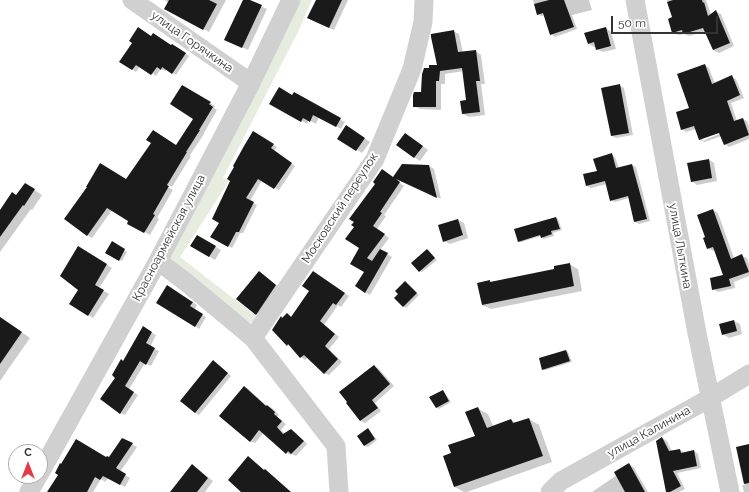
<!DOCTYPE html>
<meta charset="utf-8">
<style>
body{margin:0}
#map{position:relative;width:749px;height:492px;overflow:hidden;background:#fff;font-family:Raleway,sans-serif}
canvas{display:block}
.north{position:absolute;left:8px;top:444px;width:40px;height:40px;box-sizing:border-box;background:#fff;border:1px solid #adadad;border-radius:50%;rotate:0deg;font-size:11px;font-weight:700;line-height:16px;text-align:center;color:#333}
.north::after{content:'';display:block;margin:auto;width:14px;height:18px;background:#e63946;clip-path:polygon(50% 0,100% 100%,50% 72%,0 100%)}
.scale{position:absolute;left:611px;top:16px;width:107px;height:18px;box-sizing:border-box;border:2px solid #333;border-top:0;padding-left:5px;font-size:12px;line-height:14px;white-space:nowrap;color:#333;-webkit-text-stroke:3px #fff;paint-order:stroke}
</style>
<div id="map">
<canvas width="749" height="492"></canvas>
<div class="north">С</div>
<div class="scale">50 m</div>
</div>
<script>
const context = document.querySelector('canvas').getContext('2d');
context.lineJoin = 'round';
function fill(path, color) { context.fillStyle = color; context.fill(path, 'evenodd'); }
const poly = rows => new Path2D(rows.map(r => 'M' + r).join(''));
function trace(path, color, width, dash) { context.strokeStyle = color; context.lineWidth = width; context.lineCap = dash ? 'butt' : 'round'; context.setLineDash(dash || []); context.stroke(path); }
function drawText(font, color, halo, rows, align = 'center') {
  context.font = font + ' Raleway,sans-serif'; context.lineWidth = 4; context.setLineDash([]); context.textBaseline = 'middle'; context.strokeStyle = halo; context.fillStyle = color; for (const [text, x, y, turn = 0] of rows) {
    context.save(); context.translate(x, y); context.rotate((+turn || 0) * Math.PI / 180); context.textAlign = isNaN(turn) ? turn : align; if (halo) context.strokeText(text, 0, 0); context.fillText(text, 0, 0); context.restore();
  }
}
fill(poly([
 [298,0,312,0,298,32,223,178,229,181,180,257,260,319,252,323,248,322,169,259]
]), '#e6ecdf');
fill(poly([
 [164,0,226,0,209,32,166,9,169,3],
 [244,0,248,0,267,9,248,50,231,42],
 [317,0,348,0,334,30,313,20],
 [533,0,589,0,592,10,572,15,577,29,555,37,551,34,545,15,541,16,537,14],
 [667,0,706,0,711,15,716,12,721,14,734,46,719,53,713,50,706,31,689,36,684,34,678,35,673,32,673,18],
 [606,28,611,32,616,49,603,52,597,49,597,47,594,47,589,44],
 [453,31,459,34,463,53,476,51,481,55,485,84,481,84,485,115,469,117,463,114,467,101,464,71,445,74,445,84,441,84,441,110,420,109,414,106,422,93,430,69,438,67],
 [151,37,172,46,177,47,189,56,176,75,167,69,165,71,161,69,156,76,140,66,136,72,120,62],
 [705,65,709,68,715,84,732,77,736,79,744,98,731,103,737,121,743,119,747,121,749,126,749,139,729,147,725,144,722,136,704,142,700,140,696,129,686,132,682,129,690,109],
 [724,130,724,132,702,141,702,138],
 [183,86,215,106,214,108,217,110,204,133,204,134,190,155,191,156,172,187,165,183,164,185,173,190,157,218,159,219,150,235,128,223,130,221,112,210,92,238,87,235,126,180,177,147,195,119],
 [620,86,624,88,633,135,616,138,612,136],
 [294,94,345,122,341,129,319,117,316,124,309,120,307,124,271,104,293,97],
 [352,130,370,142,362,153,338,139],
 [253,132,277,147,274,151,295,166,279,190,262,180,250,201,257,205,243,233,240,233,232,248,212,237,220,222],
 [411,137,428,150,420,161,414,157],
 [611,154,615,157,619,168,632,165,636,167,650,221,639,224,635,222,629,198,615,202,611,200,607,184,591,188,587,186],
 [709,160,714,163,717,181,697,185,692,181],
 [429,166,434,169,441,199,397,179,396,180,404,186,384,215,386,216,377,229,389,238,380,250,392,257,370,295,365,292,366,272,360,248,393,178],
 [33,189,42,195,32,210,31,209,0,252,0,211,17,196],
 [713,210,718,213,734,258,742,256,747,258,749,264,749,276,734,282,735,288,718,292,713,289,724,276,715,250,713,251,708,248,706,238],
 [556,218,558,219,562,230,553,233,554,236,544,239,541,236,521,242,519,241],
 [458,220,464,223,468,238,450,244,444,241],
 [197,236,221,250,215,260,191,246],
 [112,243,127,252,122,261,107,252],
 [78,247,112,268,99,288,109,294,93,318,88,315,79,289],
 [428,250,430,252,437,260,422,272,419,271],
 [569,264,578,269,582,291,491,309,482,305,490,281,493,283,556,270],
 [263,275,280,288,260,316,256,314],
 [317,275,349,296,341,307,338,305,324,325,339,337,329,349,342,362,329,375,324,373,308,357,305,360,301,357,292,347,288,345,273,330,287,314,292,317,311,290],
 [408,284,419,295,406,308,403,306],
 [172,289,197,305,194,310,206,317,199,329,195,326],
 [0,317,30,338,0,381],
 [734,321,740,324,742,334,729,338,723,334],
 [143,328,156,335,150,347,159,351,151,366,145,363,129,389,138,395,125,415,120,413,117,377,124,362],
 [566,351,568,352,572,362,545,370,543,369],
 [217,364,231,376,199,415,195,413],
 [374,366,379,369,394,386,375,403,381,411,365,423,361,421,348,403],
 [244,387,248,389,267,406,272,408,279,415,277,417,286,424,281,430,285,434,291,430,295,432,307,444,296,456,292,454,291,455,287,453,264,432,255,443,250,441],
 [443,391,445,393,451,402,439,409,436,407],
 [477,408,488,414,493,426,511,420,517,423,529,419,539,425,552,462,467,492,464,492,455,487,452,454,476,436],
 [368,429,370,431,377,440,368,447,365,446,358,436],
 [662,438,667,441,672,451,680,450,684,452,694,451,698,454,701,468,677,473,685,489,679,492,670,492],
 [123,439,137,447,120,472,130,478,125,487,108,478,105,482,101,479,93,492,49,492,106,458,109,458],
 [749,445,749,492,744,492,742,485,745,485,737,448],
 [629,464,634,468,648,492,592,492,617,475],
 [192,466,198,469,213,481,205,492,174,492]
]), '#0003');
fill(poly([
 [169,0,209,0,217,4,203,30,164,9],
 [243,0,250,0,262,5,242,48,224,40],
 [316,0,342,0,329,28,307,18],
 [549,0,564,0,574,27,550,35,543,13,537,15,534,4],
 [673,0,702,0,703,3,704,2,708,16,716,10,730,43,713,50,703,28,683,34,682,30,672,33,668,19,672,17,667,2],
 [138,27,151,36,153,33,171,45,172,44,186,53,172,74,162,67,161,70,157,67,151,75,136,65,132,70,119,62,132,43,129,41],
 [606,27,611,46,596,50,594,42,588,44,584,33],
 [454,30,458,52,476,50,480,81,476,81,480,112,462,114,460,101,466,100,462,68,440,71,439,81,436,81,436,107,413,107,413,95,414,92,421,92,422,74,424,68,429,68,429,65,437,65,431,37,431,34],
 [705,64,712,84,732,75,740,95,727,101,734,121,743,118,749,135,724,145,719,133,699,140,694,126,681,130,676,112,689,108,677,74],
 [620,84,629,133,611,136,601,88],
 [182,85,211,102,209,104,213,107,199,130,200,130,186,152,187,152,167,185,169,186,153,214,155,215,144,233,127,224,128,221,107,208,87,236,64,219,87,187,86,187,100,163,126,179,151,143,146,140,153,130,176,145,193,119,170,104],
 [279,87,292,95,294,92,341,118,336,127,313,115,310,122,303,118,301,122,269,104],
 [346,125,365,138,356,151,337,139],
 [253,131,274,144,271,148,292,163,274,189,258,179,246,198,254,202,239,232,236,232,228,247,210,237,219,223,212,219,230,181,227,179,234,167,233,166,244,146],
 [405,133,423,146,414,158,396,145],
 [612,153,616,168,632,164,647,219,634,222,628,196,610,201,605,181,586,186,583,174,597,171,593,159],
 [709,159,712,178,691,182,687,163],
 [402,164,429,165,437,198,396,179,400,182,380,212,382,213,373,226,385,234,367,258,372,261,380,249,388,253,365,293,355,286,364,272,350,264,359,248,345,239,354,227,351,225,354,222,349,219,375,184,373,182,382,169,393,177],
 [25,183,35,189,24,206,23,205,0,237,0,210,12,192,16,195],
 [713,209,731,259,742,254,749,272,729,279,731,286,712,290,710,278,723,275,713,247,707,249,703,238,705,237,697,215],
 [556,217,560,229,551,231,552,234,541,238,540,235,518,242,514,229],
 [458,219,463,235,443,242,438,225],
 [197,235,216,246,209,257,190,246],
 [112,241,125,249,119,261,105,253],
 [78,246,107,264,95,285,104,290,88,316,69,304,78,290,60,276],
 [427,249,435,258,419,272,411,263],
 [570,263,574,286,482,305,477,283,490,280,490,282,554,269,554,266],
 [259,271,276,285,256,315,236,299],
 [313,271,345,293,336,305,333,303,320,321,335,334,325,346,338,359,324,374,304,355,300,358,288,344,287,346,272,330,281,316,282,318,287,313,291,317,309,291,302,286],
 [405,281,417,293,403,307,394,298,398,294,395,291],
 [167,285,191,301,193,302,190,306,203,314,195,327,156,303],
 [0,317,22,332,0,364],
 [734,320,737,331,722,335,719,324],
 [143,326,152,332,146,343,155,348,146,365,140,361,125,386,134,392,120,414,100,399,115,378,112,375,121,359,123,361],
 [566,350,570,361,542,370,539,358],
 [213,360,228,373,195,413,180,401],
 [374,365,390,384,372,400,378,408,360,421,346,403,347,402,339,392],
 [244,386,266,406,267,405,275,412,274,414,282,421,277,427,283,434,291,429,304,441,291,454,288,451,286,454,259,430,250,442,219,416],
 [443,390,449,401,436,408,429,397],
 [478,407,487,428,511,419,513,423,529,418,543,456,454,487,443,456,451,453,448,445,475,436,465,412],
 [368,428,375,439,364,446,357,436],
 [662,437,669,451,680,449,681,453,694,450,697,466,673,471,681,486,670,492,666,492,656,441],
 [122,438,133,443,116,468,126,474,120,485,103,476,100,480,95,477,87,492,47,492,58,475,55,473,60,463,61,464,76,439,106,457,107,456,109,457],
 [749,444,749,483,744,484,736,447],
 [248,456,264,470,265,469,291,492,241,492,228,480],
 [629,463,645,492,625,492,614,472],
 [192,464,208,478,197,492,170,492]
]), '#1a1a1a');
trace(poly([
 [132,0,251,83],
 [635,0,697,333,730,492],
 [158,261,187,283,253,338,336,446,339,492],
 [253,338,375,159,412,69,423,22,424,0],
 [40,473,158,261,189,202,251,83,291,0],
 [29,492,38,476],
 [550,492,561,481,710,398,749,374]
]), '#d0d0d0', 19);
drawText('12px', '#333', '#fff', [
 ["улица Горячкина",192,42,35],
 ["Московский переулок",340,208,-57],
 ["Красноармейская улица",169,238,-62],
 ["улица Лыткина",680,246,80],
 ["улица Калинина",649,432,-29]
]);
</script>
